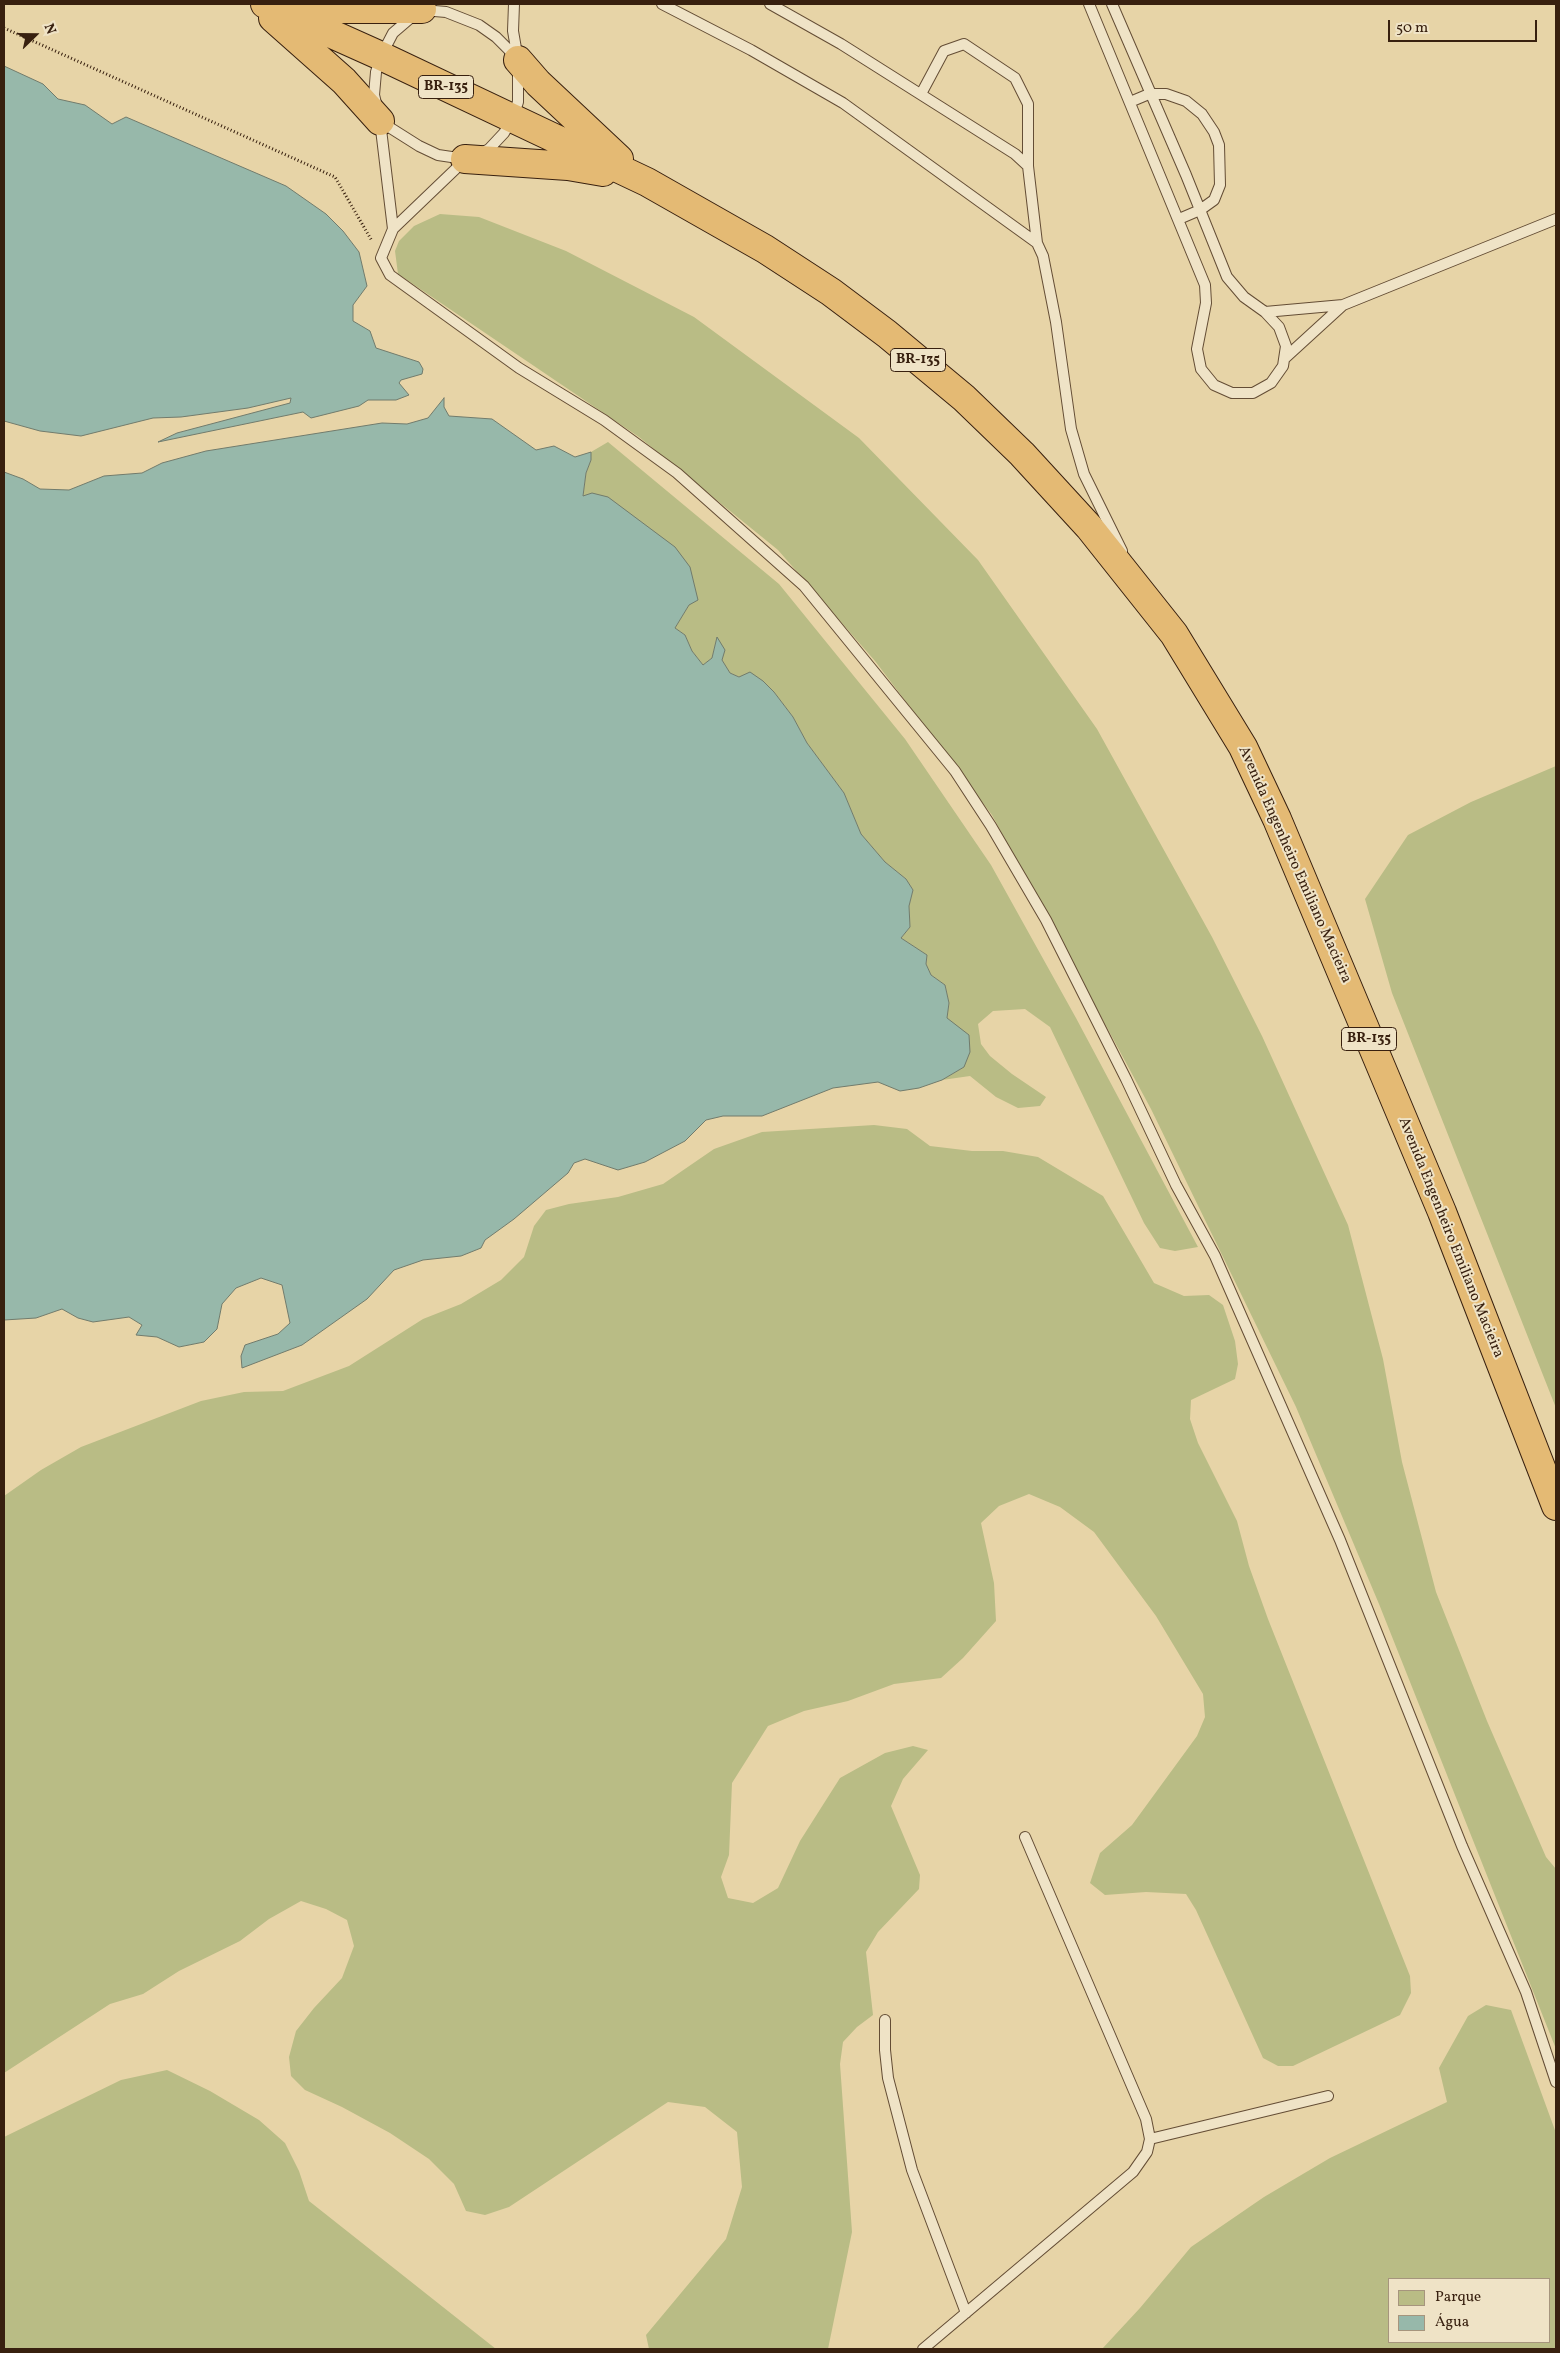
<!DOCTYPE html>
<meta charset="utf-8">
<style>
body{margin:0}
#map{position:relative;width:1560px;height:2353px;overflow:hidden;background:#e7d4a7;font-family:Vollkorn,serif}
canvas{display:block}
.frame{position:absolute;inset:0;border:5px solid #38200f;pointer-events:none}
.legend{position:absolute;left:1388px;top:2278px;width:162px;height:65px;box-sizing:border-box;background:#efe3c6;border:1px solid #a6957d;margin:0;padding:6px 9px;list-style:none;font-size:15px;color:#38200f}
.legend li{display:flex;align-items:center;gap:10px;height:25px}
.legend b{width:25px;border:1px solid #a6957d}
.north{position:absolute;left:10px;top:10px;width:50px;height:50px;-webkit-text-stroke:4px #efe3c6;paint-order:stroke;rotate:68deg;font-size:14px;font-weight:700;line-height:20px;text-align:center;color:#38200f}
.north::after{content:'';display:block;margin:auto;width:18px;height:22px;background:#38200f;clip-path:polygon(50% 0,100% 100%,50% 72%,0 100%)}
.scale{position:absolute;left:1388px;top:20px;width:149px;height:22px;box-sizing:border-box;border:2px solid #38200f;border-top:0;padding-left:6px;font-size:15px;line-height:18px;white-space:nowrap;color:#38200f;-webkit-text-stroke:4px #efe3c6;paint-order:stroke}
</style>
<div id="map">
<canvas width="1560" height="2353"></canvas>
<div class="frame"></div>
<ul class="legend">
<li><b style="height:14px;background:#b9bc85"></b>Parque</li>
<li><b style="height:14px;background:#97b8aa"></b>Água</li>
</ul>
<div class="north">N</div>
<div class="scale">50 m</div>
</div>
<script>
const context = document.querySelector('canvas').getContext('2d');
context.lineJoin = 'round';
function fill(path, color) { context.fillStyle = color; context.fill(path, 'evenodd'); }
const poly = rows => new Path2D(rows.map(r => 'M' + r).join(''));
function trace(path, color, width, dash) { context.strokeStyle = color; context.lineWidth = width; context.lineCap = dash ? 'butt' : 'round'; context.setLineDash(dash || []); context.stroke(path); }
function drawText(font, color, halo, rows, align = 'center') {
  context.font = font + ' Vollkorn,serif'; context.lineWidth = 4; context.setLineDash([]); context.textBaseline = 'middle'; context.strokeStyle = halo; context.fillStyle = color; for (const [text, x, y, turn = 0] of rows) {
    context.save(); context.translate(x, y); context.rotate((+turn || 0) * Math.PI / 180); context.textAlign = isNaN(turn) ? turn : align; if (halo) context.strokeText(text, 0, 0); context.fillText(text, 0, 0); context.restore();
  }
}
fill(poly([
 [440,214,479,217,566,251,694,317,859,438,978,560,1097,729,1212,937,1262,1036,1348,1225,1383,1359,1402,1462,1436,1592,1487,1721,1546,1857,1556,1869,1556,2049,1379,1604,1296,1407,1151,1109,992,815,875,661,778,550,639,437,398,274,395,251,399,241,414,226],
 [608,442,779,584,905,739,991,865,1076,1018,1198,1247,1175,1251,1160,1248,1144,1223,1050,1027,1025,1009,993,1011,978,1024,981,1044,990,1056,1012,1074,1046,1097,1040,1106,1018,1108,996,1097,970,1076,942,1080,964,1067,947,1018,949,1003,945,985,931,975,926,964,927,955,901,938,910,927,909,906,913,890,906,879,885,862,861,834,844,793,807,743,793,717,774,692,730,673,722,660,717,638,712,658,703,665,692,651,685,635,675,628,689,605,583,496,586,473,591,460,591,452],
 [1556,766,1556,1408,1392,993,1365,899,1408,835,1471,802],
 [874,1125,907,1129,930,1146,972,1151,1003,1151,1038,1157,1103,1196,1154,1283,1184,1296,1209,1295,1223,1305,1235,1341,1238,1364,1235,1379,1191,1400,1190,1419,1198,1443,1237,1521,1249,1566,1268,1619,1410,1976,1411,1993,1400,2015,1293,2066,1278,2066,1263,2058,1196,1910,1186,1894,1146,1892,1105,1895,1090,1883,1100,1853,1132,1825,1197,1736,1205,1717,1203,1694,1156,1616,1094,1532,1060,1507,1029,1494,999,1506,981,1523,994,1583,996,1621,963,1658,941,1678,894,1684,848,1701,804,1711,768,1726,732,1783,729,1855,721,1877,728,1898,753,1903,778,1888,800,1841,840,1778,885,1753,913,1746,928,1750,903,1779,891,1806,920,1875,919,1889,878,1932,866,1952,873,2015,857,2027,843,2042,840,2064,852,2232,828,2349,649,2349,646,2335,726,2239,742,2187,737,2132,705,2107,668,2102,509,2207,485,2215,466,2211,454,2184,429,2159,390,2133,342,2107,305,2090,291,2076,289,2057,296,2031,314,2008,342,1978,354,1946,347,1920,326,1909,301,1901,269,1919,240,1941,179,1971,143,1994,110,2004,4,2073,4,1496,41,1470,81,1447,201,1401,244,1392,283,1391,349,1366,423,1319,461,1304,501,1280,524,1257,534,1226,546,1210,569,1204,618,1197,663,1184,714,1149,762,1132],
 [1486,2005,1511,2010,1556,2133,1556,2349,1102,2349,1140,2308,1191,2247,1264,2197,1330,2158,1447,2102,1439,2068,1468,2016],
 [1549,2279,1549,2342,1389,2342,1389,2279],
 [167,2070,210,2091,259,2120,285,2143,299,2171,309,2201,496,2349,4,2349,4,2137,121,2080]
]), '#b9bc85');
const water = poly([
 [4,66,43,84,58,99,85,105,112,124,126,117,286,186,326,214,343,231,359,252,367,286,353,305,353,321,370,331,376,348,419,362,423,369,422,374,401,380,399,383,409,395,396,400,368,400,359,406,311,418,303,412,158,442,177,433,290,403,291,398,248,408,181,417,153,418,81,436,40,431,4,421,4,66],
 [444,398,444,407,449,416,492,419,536,450,554,446,575,457,591,452,591,460,586,473,583,496,592,493,608,497,675,547,690,567,698,600,689,605,675,628,685,635,692,651,703,665,712,658,717,637,725,650,722,660,730,673,739,677,750,672,763,681,774,692,793,717,807,743,844,793,861,834,885,862,906,879,913,890,909,906,910,927,901,938,927,955,926,964,931,975,945,985,949,1003,947,1018,969,1035,970,1052,964,1067,942,1080,919,1088,900,1091,878,1082,833,1088,762,1116,723,1116,706,1120,685,1141,645,1162,618,1170,585,1159,574,1163,568,1173,514,1219,485,1240,481,1248,461,1256,423,1260,394,1270,367,1299,302,1345,242,1368,241,1356,245,1345,278,1334,290,1323,282,1285,261,1278,236,1288,222,1304,217,1329,204,1342,179,1347,157,1337,136,1335,142,1325,129,1317,93,1322,78,1318,62,1309,36,1318,4,1320,4,472,23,479,40,489,69,490,104,476,142,473,162,463,206,451,382,423,407,424,428,418,444,398]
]);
fill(water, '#97b8aa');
trace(water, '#717b6c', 1);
const service = poly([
 [662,4,751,50,843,103,1037,243],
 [770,4,841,44,1015,154,1028,166],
 [1089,4,1205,285,1206,303,1197,349,1201,369,1214,385,1232,393,1253,393,1271,383,1283,366,1286,346,1279,327,1265,312,1244,297,1227,277,1186,175,1112,4],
 [423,10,446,12,479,25,496,37,518,59],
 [921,94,944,51,964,44,1015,78,1028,104,1028,166,1037,243,1043,256,1056,322,1071,429,1084,474,1122,551],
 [1130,102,1149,94,1166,94,1186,101,1202,114,1214,132,1219,145,1220,185,1214,200,1200,210,1179,219],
 [377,107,374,95,376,72,381,56,393,33,414,15],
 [380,121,393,229],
 [381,122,419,146,438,155,465,159],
 [481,153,489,149,504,133,512,119,518,102,518,60,513,31,514,4],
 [465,160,393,229,381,258,390,275,519,368,604,420,677,473,804,586,955,771,991,826,1046,920,1126,1079,1176,1185,1215,1256,1340,1540,1462,1846,1526,1992,1556,2082],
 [1265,312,1343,305,1556,219],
 [1285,358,1343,305],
 [885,2020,885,2050,888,2078,912,2170,966,2313],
 [1150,2139,1328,2096],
 [923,2349,1133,2172,1147,2152,1150,2139,1146,2119,1025,1837]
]);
const trunk = poly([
 [265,4,381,56,647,182,765,249,831,292,887,334,964,398,1022,454,1089,527,1174,634,1243,747,1277,819,1442,1212,1556,1506],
 [300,4,335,9,422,9],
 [273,18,344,81,380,121],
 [518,60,538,83,619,159],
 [465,159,568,166,603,172]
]);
trace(service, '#644d35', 12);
trace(trunk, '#38200f', 30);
trace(poly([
 [4,28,335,177,372,241]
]), '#38200f', 3, [1, 2.5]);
trace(service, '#efe3c6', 10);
trace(trunk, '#e4ba74', 28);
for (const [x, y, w] of [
 [446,87,55],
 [918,360,55],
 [1369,1039,55]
]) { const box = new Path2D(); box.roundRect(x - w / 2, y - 11.5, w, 23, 4); context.fillStyle = '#efe3c6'; context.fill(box); trace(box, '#38200f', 1); }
drawText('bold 14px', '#38200f', null, [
 ["BR-135",446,87],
 ["BR-135",918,360],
 ["BR-135",1369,1039]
]);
drawText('15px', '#38200f', '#efe3c6', [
 ["Avenida Engenheiro Emiliano Macieira",1294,865,66],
 ["Avenida Engenheiro Emiliano Macieira",1450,1238,68]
]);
</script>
